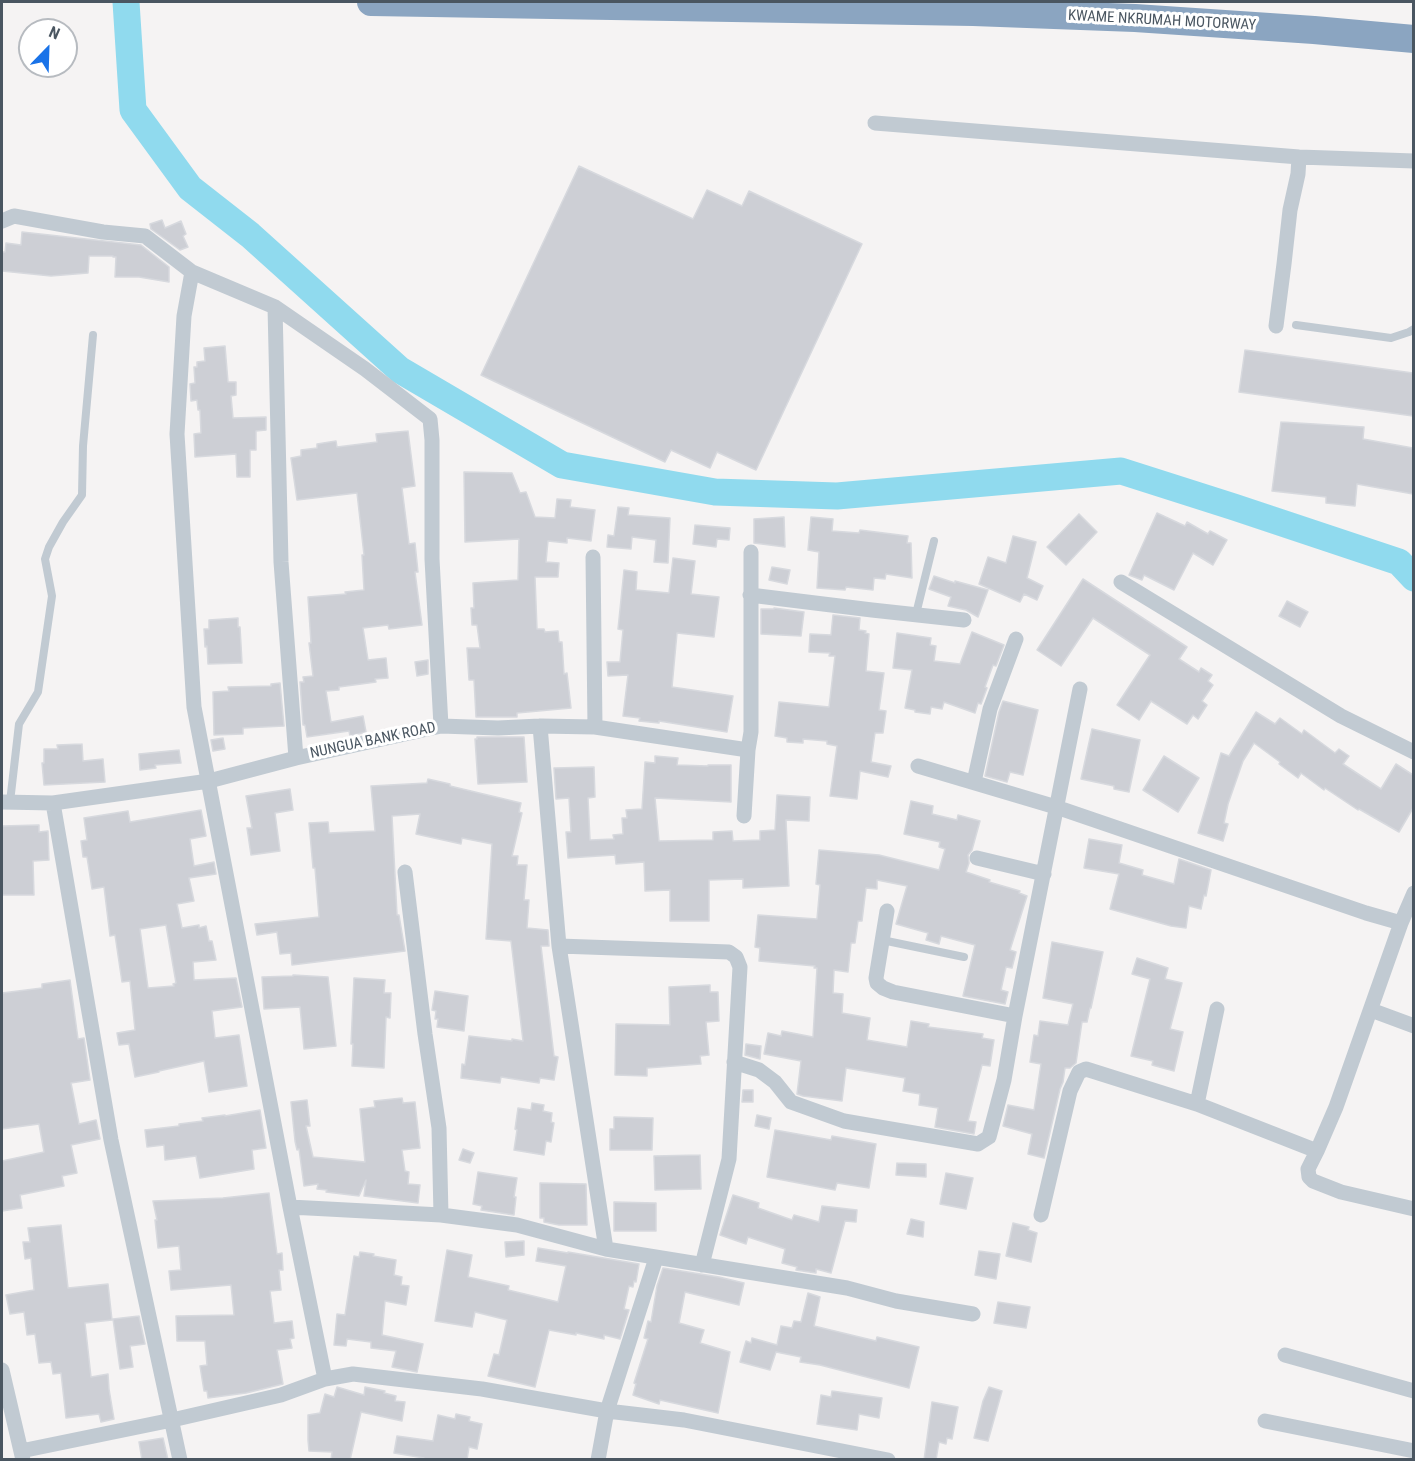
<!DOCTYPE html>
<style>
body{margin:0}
#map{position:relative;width:1415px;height:1461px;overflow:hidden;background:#f5f3f3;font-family:"Roboto Condensed",sans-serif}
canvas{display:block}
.frame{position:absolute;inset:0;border:3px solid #4a5661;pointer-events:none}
.north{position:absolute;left:18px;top:18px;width:60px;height:60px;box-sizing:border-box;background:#fff;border:2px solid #b7bbc0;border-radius:50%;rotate:23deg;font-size:16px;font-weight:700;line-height:24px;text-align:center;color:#4a5661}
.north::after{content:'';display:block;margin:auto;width:21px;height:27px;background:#1a73e8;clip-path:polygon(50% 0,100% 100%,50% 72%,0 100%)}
</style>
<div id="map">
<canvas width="1415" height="1461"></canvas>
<div class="frame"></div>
<div class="north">N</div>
</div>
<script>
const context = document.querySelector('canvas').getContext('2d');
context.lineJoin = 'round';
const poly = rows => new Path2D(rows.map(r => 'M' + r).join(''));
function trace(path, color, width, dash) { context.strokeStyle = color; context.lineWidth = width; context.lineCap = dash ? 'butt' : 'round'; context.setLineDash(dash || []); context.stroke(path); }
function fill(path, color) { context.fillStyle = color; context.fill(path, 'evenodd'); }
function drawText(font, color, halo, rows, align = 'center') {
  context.font = font + ' "Roboto Condensed",sans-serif'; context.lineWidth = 6; context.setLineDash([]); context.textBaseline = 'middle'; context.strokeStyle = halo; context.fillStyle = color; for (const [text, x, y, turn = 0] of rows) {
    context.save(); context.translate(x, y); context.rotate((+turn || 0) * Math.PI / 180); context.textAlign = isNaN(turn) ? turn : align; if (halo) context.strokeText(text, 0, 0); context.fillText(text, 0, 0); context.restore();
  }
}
trace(poly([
 [126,2,133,110,190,188,250,235,400,370,562,465,715,492,837,496,1121,471,1234,507,1399,562,1414,578]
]), '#90daee', 27);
const building = poly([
 [579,166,693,219,707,190,742,206,749,191,862,244,756,470,717,452,710,468,671,450,665,462,481,375,579,166],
 [162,220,165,228,181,221,186,234,183,236,188,247,180,250,151,229,150,224,162,220],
 [22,232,141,245,169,267,169,282,139,277,115,277,116,257,113,257,113,256,89,256,88,273,51,276,2,271,2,252,5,252,6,243,21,245,22,232],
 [225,346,228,382,236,382,236,395,231,396,233,418,266,417,266,430,256,431,256,450,250,450,250,477,237,477,236,454,195,457,194,434,201,433,200,410,198,410,197,400,191,401,190,384,195,383,194,367,197,367,197,362,205,361,204,348,225,346],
 [1245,350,1413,373,1413,416,1239,392,1245,350],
 [1281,422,1364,427,1363,439,1413,448,1413,494,1357,484,1355,506,1326,503,1326,497,1272,491,1281,422],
 [408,431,415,486,402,488,409,544,415,543,418,572,415,572,422,625,389,629,388,625,363,628,368,660,386,658,388,678,375,679,376,682,339,687,339,690,326,691,331,722,363,716,366,732,350,736,349,731,307,737,305,725,303,725,300,682,304,682,303,677,313,676,309,643,311,643,308,597,346,594,345,592,364,590,362,555,364,555,357,493,297,500,291,458,301,456,301,450,317,448,317,444,336,441,337,447,377,442,376,434,408,431],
 [464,472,512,473,520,493,526,492,535,517,555,518,557,499,571,500,570,507,595,510,591,541,567,538,567,543,548,541,546,562,559,563,558,577,535,577,537,629,544,629,545,632,558,631,559,642,562,642,564,674,567,673,571,708,517,713,517,717,476,717,474,680,469,680,467,648,480,648,477,625,472,625,471,608,474,608,473,583,518,580,519,539,465,542,464,472],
 [618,507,629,508,628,515,670,518,668,563,654,562,656,540,632,537,631,549,607,547,608,535,614,536,618,507],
 [1157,513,1185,526,1187,522,1208,534,1210,531,1227,540,1213,565,1193,553,1174,590,1144,575,1142,580,1129,575,1157,513],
 [1079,514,1097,532,1066,565,1047,547,1079,514],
 [784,517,785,547,754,543,754,519,784,517],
 [811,517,833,519,832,531,859,533,860,530,908,536,907,543,911,543,912,578,886,574,885,579,874,578,873,590,846,587,845,590,817,588,819,552,808,550,811,517],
 [695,525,730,528,729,540,717,539,716,547,693,544,695,525],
 [1013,536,1036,542,1027,578,1043,586,1037,600,1024,594,1020,602,979,584,988,557,1006,563,1013,536],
 [673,558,695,561,691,594,719,597,714,637,677,633,672,687,733,696,727,732,659,721,659,723,639,721,640,718,623,716,628,675,608,676,607,662,620,662,623,630,618,629,624,570,637,572,636,590,669,593,673,558],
 [772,567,790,570,787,584,769,580,772,567],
 [934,576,955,583,955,581,988,590,978,617,966,610,948,606,951,597,929,589,934,576],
 [1083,579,1187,647,1179,659,1199,672,1201,668,1212,675,1208,681,1213,685,1202,701,1207,705,1198,719,1193,715,1187,724,1151,701,1139,720,1117,705,1150,655,1093,618,1061,666,1037,650,1083,579],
 [1287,601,1308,612,1300,627,1279,616,1287,601],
 [774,608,804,612,801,636,761,634,761,609,774,609,774,608],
 [833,615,860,618,859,630,866,631,865,633,869,634,866,671,884,673,879,710,886,711,883,733,875,733,871,762,891,766,888,777,860,771,857,799,830,796,837,746,827,744,827,741,803,739,803,743,787,742,787,738,775,736,779,702,829,707,835,656,829,656,830,653,809,652,810,634,831,635,833,615],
 [238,618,238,627,240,627,242,663,208,664,207,646,205,647,204,629,209,629,209,620,238,618],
 [972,632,1004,645,996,666,993,665,985,687,987,688,981,704,978,703,975,713,944,702,942,709,931,707,930,714,915,712,915,710,905,708,912,670,893,668,897,633,931,638,930,645,936,646,934,661,960,664,972,632],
 [428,660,428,674,417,676,415,662,428,660],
 [280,683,284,726,243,728,243,734,214,735,213,692,229,691,228,687,271,686,271,684,280,683],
 [1003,701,1038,710,1023,775,1010,772,1007,782,985,776,999,712,1003,701],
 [1256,712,1275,724,1280,718,1302,734,1304,730,1335,753,1339,749,1349,756,1343,764,1381,789,1396,764,1413,775,1413,808,1399,832,1359,809,1358,810,1325,788,1324,790,1301,773,1298,778,1279,764,1280,762,1254,743,1243,761,1228,804,1224,823,1228,824,1223,841,1198,833,1221,753,1229,756,1256,712],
 [1092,729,1140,740,1129,792,1114,789,1114,786,1081,779,1092,729],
 [477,737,524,737,527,782,478,784,475,739,477,739,477,737],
 [223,738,225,749,213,751,211,740,223,738],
 [82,744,83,761,103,759,105,782,44,785,42,763,44,763,44,749,58,749,57,745,82,744],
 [179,750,181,763,155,765,156,768,140,770,139,754,179,750],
 [655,756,678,758,677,765,708,766,708,765,731,765,731,802,655,798,659,841,713,840,713,832,732,831,733,841,760,840,760,831,775,830,777,795,810,797,809,821,786,820,789,886,743,888,743,879,709,880,709,921,670,921,670,890,645,891,644,862,616,864,615,855,568,858,566,832,571,832,569,798,556,799,554,768,594,767,595,797,588,798,590,840,614,839,613,835,623,834,622,818,627,818,626,810,642,809,645,762,655,763,655,756],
 [1164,756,1199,778,1178,812,1143,790,1164,756],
 [428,779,450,784,450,786,521,803,519,812,522,813,512,856,518,856,517,865,527,865,524,900,529,900,527,928,548,930,549,946,541,946,554,1056,558,1057,554,1080,540,1078,539,1083,501,1077,500,1083,461,1078,462,1064,465,1065,469,1036,512,1041,512,1039,523,1041,511,941,486,939,492,844,462,838,461,844,416,834,420,814,392,816,397,915,399,915,405,951,292,965,291,953,280,954,277,932,257,935,255,924,319,917,315,868,313,868,309,823,328,822,329,833,375,831,371,786,427,783,428,779],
 [290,789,293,810,275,813,280,851,251,855,247,828,252,828,246,796,290,789],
 [911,801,933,806,932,814,957,820,958,815,980,821,972,850,968,855,969,863,966,872,990,880,989,882,1020,891,1019,893,1027,896,1010,950,1016,952,1012,968,1006,967,1001,990,1008,992,1005,1004,963,996,975,945,941,936,939,944,926,940,928,933,896,924,907,886,877,880,877,889,866,888,862,921,858,921,855,943,851,943,848,972,834,970,833,993,843,994,842,1013,870,1018,867,1040,907,1047,911,1021,929,1024,928,1027,983,1034,982,1038,994,1040,990,1066,982,1065,968,1121,976,1122,974,1134,935,1127,938,1108,919,1105,920,1094,903,1091,905,1078,846,1068,842,1101,803,1096,797,1094,801,1061,764,1054,768,1033,781,1036,782,1031,813,1037,817,968,814,968,815,966,759,961,760,948,755,947,758,915,817,919,820,885,816,884,819,850,879,855,939,870,945,849,939,847,940,842,904,834,911,801],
 [201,810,206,836,190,839,194,866,214,862,216,874,189,878,194,901,177,904,182,928,199,925,199,928,206,926,209,941,212,941,216,960,193,962,194,980,236,978,242,1007,212,1011,215,1038,239,1035,247,1086,209,1092,204,1061,159,1071,159,1072,135,1077,129,1044,119,1045,117,1033,135,1030,130,981,122,982,115,935,110,936,104,887,92,889,87,857,83,857,81,841,87,840,84,818,128,811,130,822,201,810],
 [166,925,176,983,173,984,174,986,148,988,140,929,166,925],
 [39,825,39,832,48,831,49,860,33,861,34,895,2,895,2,826,39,825],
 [1089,839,1122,845,1119,863,1143,870,1142,875,1174,884,1179,859,1211,870,1206,896,1204,895,1201,909,1189,906,1186,928,1171,926,1110,909,1119,874,1084,868,1089,839],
 [1052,942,1103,952,1091,1008,1090,1008,1087,1022,1082,1022,1076,1063,1070,1068,1065,1068,1063,1082,1060,1089,1044,1158,1028,1154,1032,1134,1003,1126,1008,1105,1034,1110,1041,1064,1030,1062,1034,1035,1038,1036,1040,1021,1068,1025,1073,1004,1043,998,1052,942],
 [1137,958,1168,968,1165,979,1182,983,1170,1029,1183,1032,1174,1071,1152,1065,1153,1061,1131,1056,1150,979,1132,974,1137,958],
 [293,975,328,977,336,1046,304,1049,300,1007,264,1009,262,977,293,976,293,975],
 [354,978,385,980,384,993,391,993,390,1018,386,1017,384,1068,352,1066,353,1044,351,1044,354,978],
 [70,980,78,1039,84,1038,90,1080,71,1083,79,1124,96,1120,100,1139,71,1145,77,1173,62,1176,64,1186,20,1195,22,1208,2,1211,2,1161,44,1152,39,1124,2,1129,2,993,42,988,42,984,70,980],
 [710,985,710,992,718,992,719,1021,706,1022,709,1055,700,1056,701,1064,647,1068,647,1076,615,1075,616,1024,670,1025,669,987,710,985],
 [435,991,468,996,464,1031,437,1027,438,1019,435,1019,436,1011,432,1010,435,991],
 [746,1044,761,1046,760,1059,745,1055,746,1044],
 [743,1090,753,1090,753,1102,742,1102,743,1090],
 [402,1098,403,1103,415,1102,420,1148,402,1150,405,1171,409,1172,408,1184,420,1185,418,1203,364,1196,366,1180,359,1196,326,1192,327,1190,317,1189,318,1184,304,1186,299,1149,297,1150,295,1141,291,1102,307,1100,310,1126,306,1126,313,1157,365,1162,360,1109,375,1107,374,1101,402,1098],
 [532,1103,544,1105,543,1111,552,1113,551,1122,554,1123,551,1142,546,1141,544,1155,514,1150,517,1130,515,1129,518,1108,531,1110,532,1103],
 [260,1110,266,1148,252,1150,254,1169,200,1178,196,1156,165,1160,164,1145,147,1147,145,1130,179,1126,179,1124,203,1121,202,1118,225,1115,225,1116,260,1110],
 [757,1115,771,1118,769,1129,755,1126,757,1115],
 [614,1117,653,1118,652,1150,610,1150,610,1129,614,1129,614,1117],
 [775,1130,831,1140,832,1136,876,1144,869,1188,837,1183,835,1190,767,1177,775,1130],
 [463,1149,474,1153,470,1163,459,1160,463,1149],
 [700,1155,701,1189,655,1190,654,1156,700,1155],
 [897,1163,926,1164,926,1177,896,1175,897,1163],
 [478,1172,517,1178,514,1197,516,1197,514,1215,481,1210,482,1206,473,1204,478,1172],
 [946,1173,973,1178,966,1209,940,1204,946,1173],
 [540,1183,586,1184,587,1225,559,1225,544,1222,544,1218,540,1218,540,1183],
 [269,1193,277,1254,282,1253,283,1270,279,1270,281,1290,270,1291,274,1323,292,1321,294,1338,290,1339,292,1348,277,1350,283,1384,246,1393,208,1398,207,1391,204,1391,200,1366,207,1365,205,1341,177,1341,176,1316,234,1315,231,1285,171,1290,169,1271,181,1270,179,1246,158,1248,155,1220,157,1220,153,1201,223,1198,269,1193],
 [733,1195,759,1203,758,1208,792,1220,794,1215,819,1222,822,1206,857,1210,856,1222,845,1221,831,1273,816,1269,816,1273,796,1270,797,1267,782,1263,785,1249,748,1237,746,1244,720,1235,733,1195],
 [614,1202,656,1203,656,1231,614,1231,614,1202],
 [911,1219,924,1222,923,1237,907,1234,911,1219],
 [1013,1223,1029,1227,1028,1230,1037,1233,1031,1262,1006,1256,1013,1223],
 [61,1225,68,1288,108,1284,112,1320,85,1323,91,1377,108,1374,109,1389,114,1419,101,1422,99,1414,66,1418,61,1373,53,1374,51,1362,39,1363,35,1334,27,1335,24,1312,10,1314,6,1295,34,1290,31,1258,25,1259,23,1242,30,1242,28,1228,61,1225],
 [524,1241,524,1255,506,1257,505,1242,524,1241],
 [538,1248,568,1253,568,1252,639,1264,636,1282,634,1281,633,1287,629,1286,624,1309,629,1310,620,1339,604,1335,604,1339,576,1333,576,1335,549,1330,535,1387,488,1376,494,1354,499,1355,507,1320,475,1312,472,1327,435,1321,447,1250,472,1255,468,1277,509,1286,508,1290,558,1302,566,1266,536,1261,538,1248],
 [979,1251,1000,1254,996,1279,975,1275,979,1251],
 [360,1252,374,1254,373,1256,396,1260,394,1275,402,1277,401,1285,409,1286,406,1305,385,1301,382,1335,423,1344,417,1372,392,1367,396,1351,371,1348,371,1342,347,1339,346,1346,334,1345,337,1314,345,1315,354,1256,359,1257,360,1252],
 [663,1268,719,1277,744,1283,739,1305,685,1292,679,1323,704,1330,700,1343,730,1352,718,1413,660,1400,659,1404,633,1395,636,1384,634,1383,648,1339,644,1338,648,1321,651,1322,657,1286,663,1268],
 [808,1293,820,1297,814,1326,876,1341,877,1337,919,1347,909,1388,820,1365,800,1362,801,1357,776,1352,770,1370,740,1362,746,1341,751,1343,752,1338,777,1345,781,1326,792,1328,794,1321,801,1322,808,1293],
 [998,1302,1030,1307,1026,1328,994,1323,998,1302],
 [139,1316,145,1344,130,1346,133,1367,120,1369,113,1319,139,1316],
 [337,1387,364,1395,365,1387,385,1391,384,1393,396,1396,395,1401,405,1402,402,1421,361,1412,350,1460,331,1460,332,1452,309,1451,308,1440,308,1415,320,1413,325,1394,334,1397,337,1387],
 [989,1387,1002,1391,988,1441,974,1438,983,1401,989,1387],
 [832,1391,882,1398,879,1418,859,1414,857,1430,817,1424,821,1395,831,1397,832,1391],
 [932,1402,958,1407,952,1439,947,1438,946,1444,939,1442,936,1460,924,1460,932,1402],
 [456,1414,470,1417,469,1421,482,1424,477,1449,469,1447,467,1460,424,1460,424,1458,394,1453,397,1436,433,1441,438,1415,455,1419,456,1414],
 [163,1438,168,1460,142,1460,139,1442,163,1438]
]);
fill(building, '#cdcfd5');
trace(building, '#d7d9de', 1.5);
trace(poly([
 [1296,325,1391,338,1409,332,1414,329],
 [916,614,934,541],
 [10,802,19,724,38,692,52,596,45,559,49,547,63,522,82,495,83,446,93,335],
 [882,940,964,957]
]), '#c1cad2', 8);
trace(poly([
 [875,123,1299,157,1414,161],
 [2,221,14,216,103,232,145,236,192,272,275,307,365,369,430,419,432,440,432,559,441,726],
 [192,272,184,316,177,434,194,707,290,1207,325,1379],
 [275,307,281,562,296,758],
 [1276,326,1284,264,1290,210,1298,174,1299,157],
 [593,557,595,727],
 [1121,582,1341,716,1414,752],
 [750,595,872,610,964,620],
 [540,726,559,946,606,1249],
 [918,766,1056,807,1366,913,1401,923],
 [974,782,990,709,1016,639],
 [2,802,53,803,209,781,296,758,441,726,498,728,540,726,595,727,748,750],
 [53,803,111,1140,180,1460],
 [744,816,748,750,751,732,751,552],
 [977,858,1044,874],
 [405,872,425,1034,439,1128,441,1215],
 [1414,893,1401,923,1336,1107,1317,1151,1308,1169,1309,1177,1313,1181,1341,1192,1414,1209],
 [887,911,876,978,877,983,883,988,893,992,1015,1016],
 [559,946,729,952,736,957,740,967,729,1159,702,1265],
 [1371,1010,1414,1026],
 [734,1062,759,1070,775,1082,791,1102,844,1121,978,1144,989,1137,1004,1080,1015,1016,1080,689],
 [1197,1104,1217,1009],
 [290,1207,441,1215,517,1225,606,1249,847,1288,896,1301,973,1314],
 [1041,1215,1070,1091,1079,1072,1086,1069,1197,1104,1317,1151],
 [1285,1355,1414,1391],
 [2,1370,23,1460],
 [1265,1421,1414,1451],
 [21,1451,172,1420,281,1395,325,1379,353,1374,482,1389,607,1411,684,1420,888,1460],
 [598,1460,607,1411,656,1258]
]), '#c1cad2', 15);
trace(poly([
 [371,2,973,12,1135,18,1314,30,1414,39]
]), '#8ba5c1', 28);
drawText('15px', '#4a5661', '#fff', [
 ["KWAME NKRUMAH MOTORWAY",1162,21,3],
 ["NUNGUA BANK ROAD",373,741,-12]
]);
</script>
